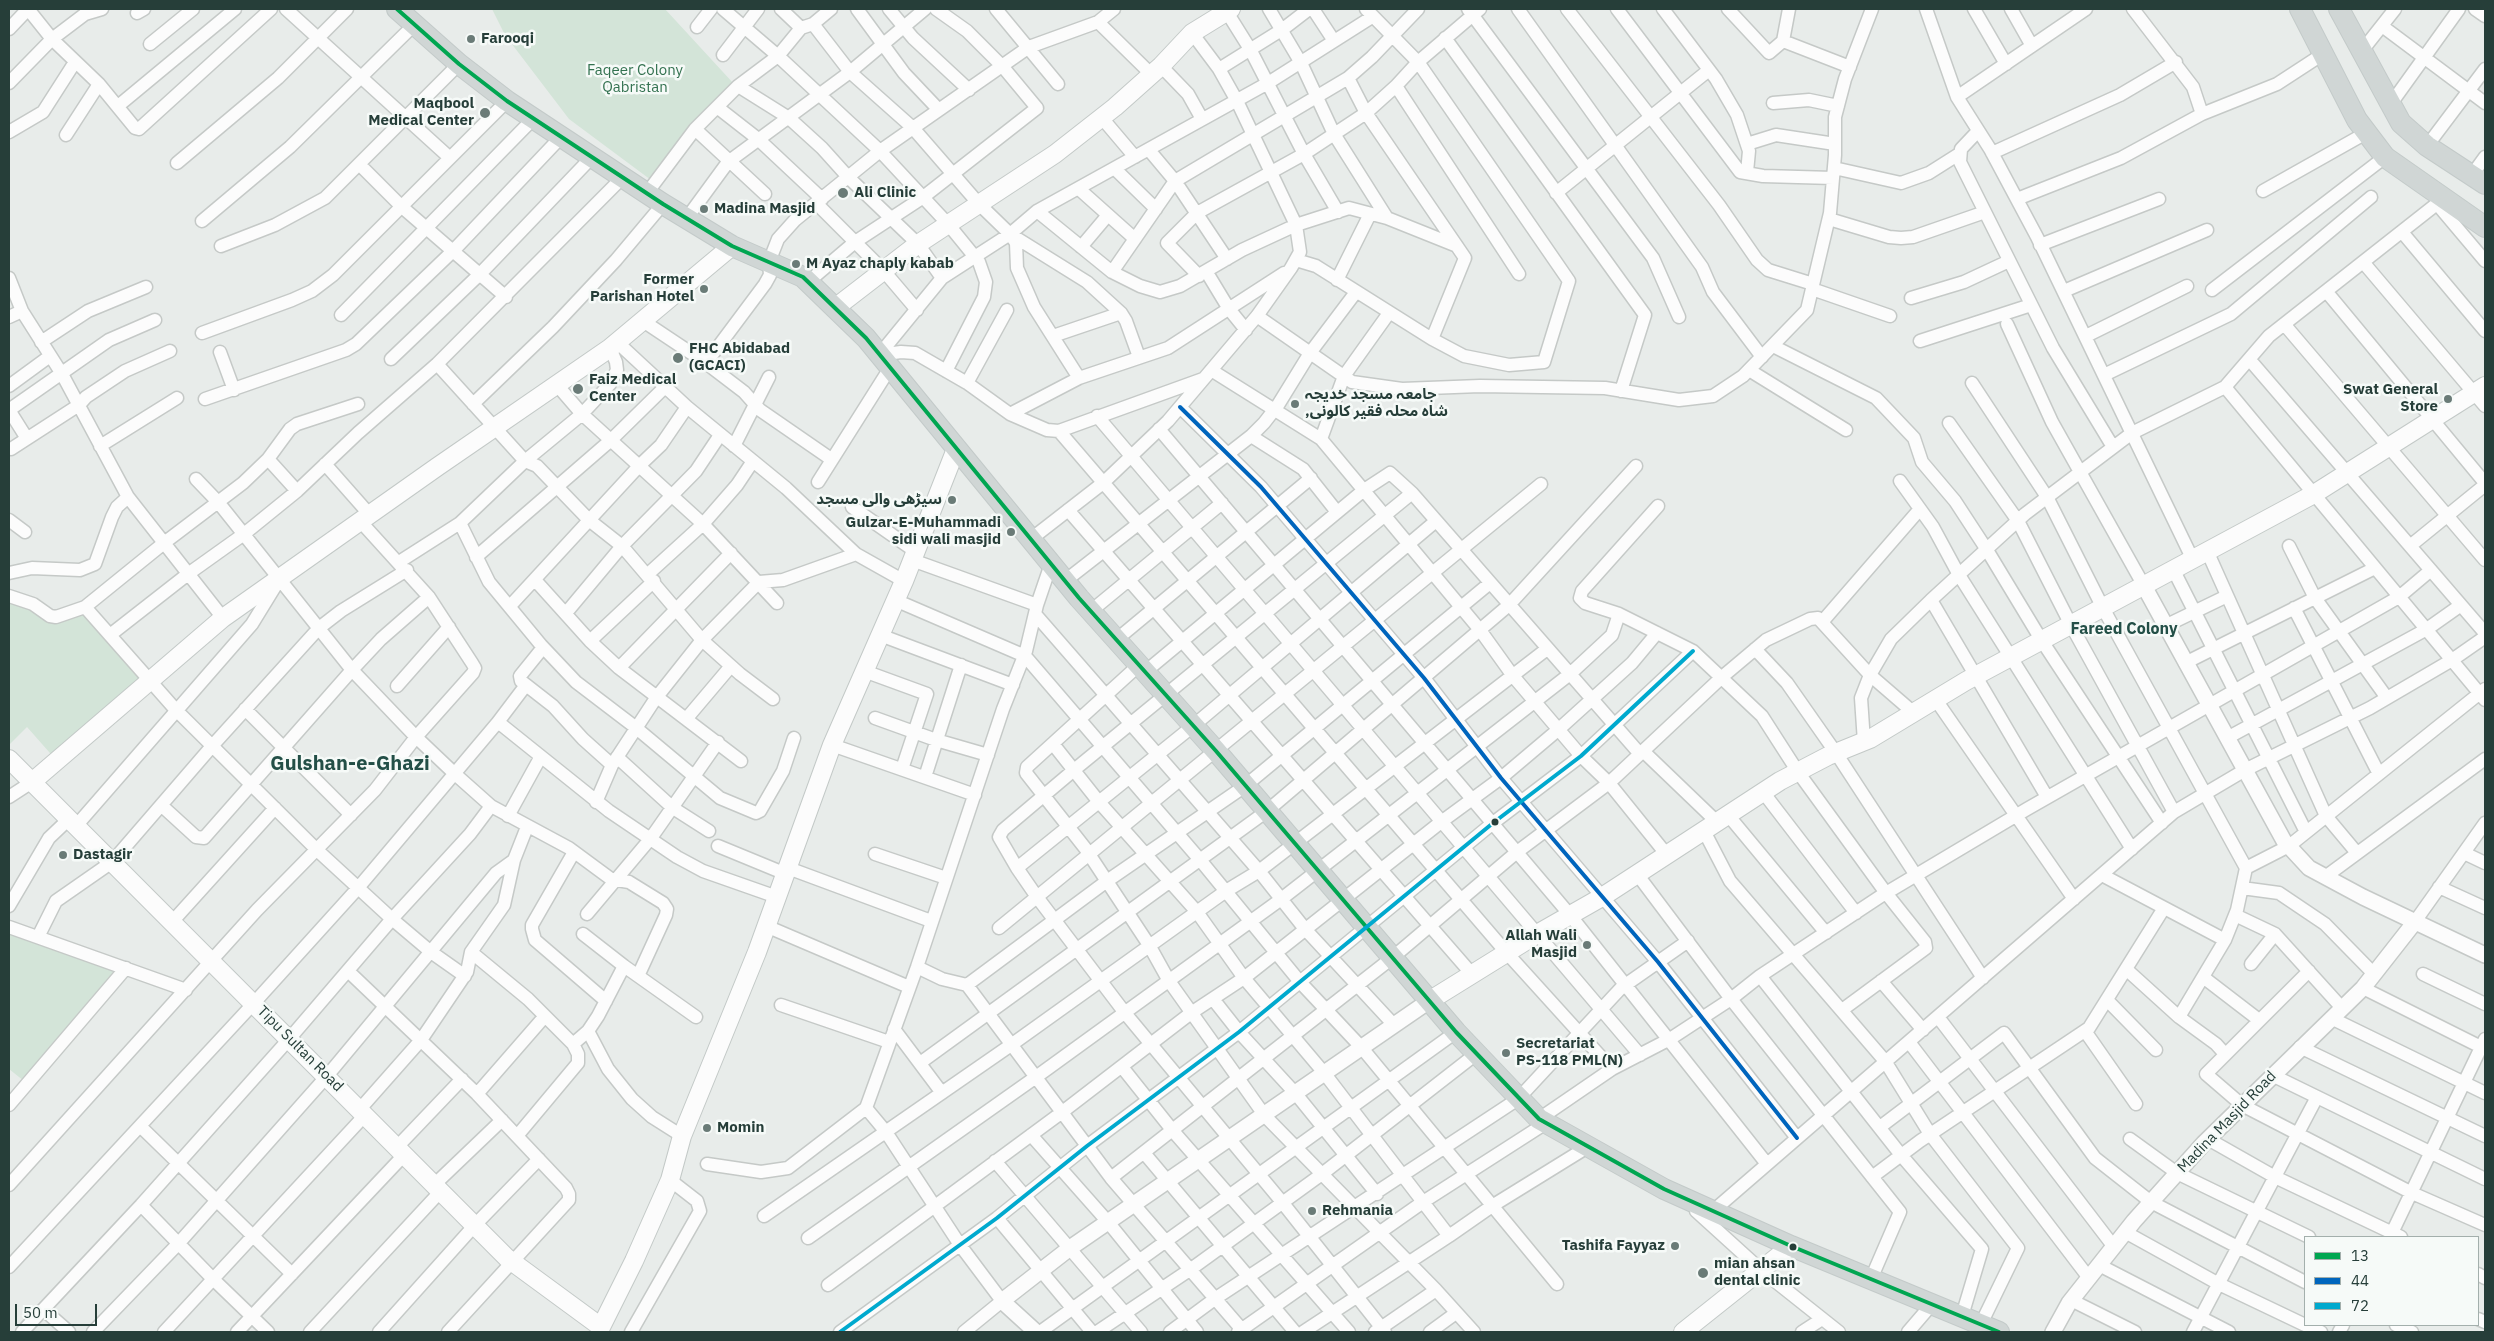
<!DOCTYPE html>
<meta charset="utf-8">
<style>
body{margin:0}
#map{position:relative;width:2494px;height:1341px;overflow:hidden;background:#e8ecea;font-family:"IBM Plex Sans",sans-serif}
canvas{display:block}
.frame{position:absolute;inset:0;border:10px solid #263e39;pointer-events:none}
.legend{position:absolute;left:2304px;top:1236px;width:175px;height:90px;box-sizing:border-box;background:#f6faf8;border:1px solid #a3afac;margin:0;padding:6px 9px;list-style:none;font-size:15px;color:#263e39}
.legend li{display:flex;align-items:center;gap:10px;height:25px}
.legend b{width:25px;border:1px solid #a3afac}
.scale{position:absolute;left:15px;top:1304px;width:82px;height:22px;box-sizing:border-box;border:2px solid #263e39;border-top:0;padding-left:6px;font-size:15px;line-height:18px;white-space:nowrap;color:#263e39;-webkit-text-stroke:4px #f6faf8;paint-order:stroke}
</style>
<div id="map">
<canvas width="2494" height="1341"></canvas>
<div class="frame"></div>
<ul class="legend">
<li><b style="height:6px;background:#00a651"></b>13</li>
<li><b style="height:6px;background:#0065bd"></b>44</li>
<li><b style="height:6px;background:#00a9ce"></b>72</li>
</ul>
<div class="scale">50 m</div>
</div>
<script>
const context = document.querySelector('canvas').getContext('2d');
context.lineJoin = 'round';
function fill(path, color) { context.fillStyle = color; context.fill(path, 'evenodd'); }
const poly = rows => new Path2D(rows.map(r => 'M' + r).join(''));
function trace(path, color, width, dash) { context.strokeStyle = color; context.lineWidth = width; context.lineCap = dash ? 'butt' : 'round'; context.setLineDash(dash || []); context.stroke(path); }
function drawText(font, color, halo, rows, align = 'center') {
  context.font = font + ' "IBM Plex Sans","Noto Sans Arabic",sans-serif'; context.lineWidth = 5; context.setLineDash([]); context.textBaseline = 'middle'; context.strokeStyle = halo; context.fillStyle = color; for (const [text, x, y, turn = 0] of rows) {
    context.save(); context.translate(x, y); context.rotate((+turn || 0) * Math.PI / 180); context.textAlign = isNaN(turn) ? turn : align; if (halo) context.strokeText(text, 0, 0); context.fillText(text, 0, 0); context.restore();
  }
}
fill(poly([
 [492,9,665,9,734,84,651,180,569,119,505,35],
 [9,595,51,615,87,606,152,680,57,761,27,727,9,745],
 [9,928,127,970,29,1085,9,1069]
]), '#d3e4d8');
const minor = poly([
 [28,9,52,39,99,84,135,128,139,129,271,9],
 [286,9,450,158],
 [723,9,778,56,880,151,948,224,979,262,986,282,984,297,946,371],
 [781,9,801,28],
 [857,9,904,73,939,110],
 [889,9,913,38,969,90],
 [996,9,1058,84],
 [1225,9,1250,49,1304,154,1338,212],
 [1269,9,1301,63,1334,134,1387,218],
 [1313,9,1334,41],
 [1468,9,1653,258,1679,317],
 [1518,9,1702,267,1713,292,1762,357],
 [1567,9,1719,205,1757,260,1768,270,1813,284],
 [1617,9,1740,172,1763,176,1833,178],
 [1663,9,1716,79,1737,115,1749,151,1747,172],
 [1728,9,1769,53,1783,41,1789,9],
 [1926,9,1957,97,1990,149,2037,237,2193,560],
 [1974,9,2006,64],
 [2011,9,2032,46],
 [2133,9,2193,87,2202,114],
 [2475,9,2485,16],
 [137,13,144,9],
 [1098,22,1150,73],
 [813,24,850,72,913,128,979,204,1010,234,1087,282,1121,313,1126,321,1139,357],
 [2382,26,2485,103],
 [697,27,711,9],
 [9,29,28,9],
 [1445,38,1645,315,1621,391],
 [1783,41,1850,67],
 [150,44,193,9],
 [2361,52,2395,9],
 [723,55,758,9],
 [1161,66,1188,94,1202,119],
 [1219,69,1283,29,1309,9],
 [1348,78,1366,113,1465,258,1432,339],
 [9,83,52,39,85,14,102,9],
 [738,86,789,118,822,148,849,178,918,244,942,278],
 [1396,86,1519,274],
 [1957,97,2086,9],
 [1773,103,1809,100,1838,106],
 [2390,105,2459,9],
 [118,106,235,9],
 [717,107,758,139,822,199],
 [1102,118,1135,157],
 [695,129,765,194],
 [1978,131,1961,149,1960,162,2053,348,2113,447],
 [9,132,43,112,75,62],
 [66,135,99,84],
 [1747,144,1776,135,1835,144],
 [2427,146,2485,69],
 [1149,150,1175,181,1227,259],
 [1992,153,2120,95,2176,62],
 [177,163,278,78,347,9],
 [360,165,402,207,506,297],
 [1834,168,1901,183,1929,173,1959,154],
 [1115,169,1156,209],
 [2472,175,2485,157],
 [1079,189,1135,239],
 [2263,191,2366,133],
 [647,193,695,129,738,86,778,56,801,28,813,24,831,9],
 [1556,193,1709,70],
 [2017,199,2121,158,2202,114,2277,84,2323,54],
 [816,203,883,270,917,310],
 [2437,204,2485,261],
 [1037,211,1112,272,1140,286,1160,292,1180,286,1242,250,1296,225,1349,208,1387,218,1457,246],
 [687,218,728,162,850,72,925,9],
 [1829,219,1889,237,1901,238,1913,237,1985,212],
 [202,221,290,147,415,24],
 [2402,232,2485,331],
 [1010,234,1016,243,1017,268,1034,307,1079,378],
 [2040,245,2159,199],
 [221,246,275,225,325,198,459,64],
 [1081,247,1108,215],
 [1296,260,1316,266,1432,339,1464,356,1509,365,1544,362,1569,281,1418,62,1366,9],
 [2363,262,2485,406],
 [1206,271,1229,309,1246,330],
 [1112,272,1175,181,1348,78,1372,57,1418,9],
 [1199,276,1167,243,1197,213,1304,154,1366,113,1396,86,1418,62,1480,9],
 [9,278,22,311,62,374,128,497,223,618],
 [1337,280,1370,214],
 [808,282,855,242,922,198,1037,108,1003,67,967,31,936,9],
 [1812,289,1890,316],
 [2212,290,2385,157],
 [2064,291,2207,230],
 [2326,291,2485,483],
 [1911,298,1964,282,2009,261],
 [341,315,533,119],
 [1257,316,1352,382,1402,389,1480,386,1605,388,1679,400,1713,396,1743,376,1807,310,1830,213,1835,155,1835,117,1845,79,1872,9],
 [9,317,22,311],
 [643,321,706,363,744,392,760,410,831,459],
 [2007,324,2052,422,2144,586],
 [2284,324,2485,560],
 [202,333,292,300,312,291,333,275,507,101],
 [1053,336,1121,313],
 [2086,336,2187,286],
 [1920,341,2031,305],
 [41,342,88,311,146,287],
 [617,342,687,407,786,488,856,554,904,581],
 [1773,346,1876,398,1914,438,1922,462,1955,501,1987,550,2042,641,2162,823],
 [220,352,234,390],
 [879,355,942,278,1010,234,1037,211,1268,83,1372,17],
 [879,355,901,352,915,353,967,383,1010,414,1047,430,1059,431,1203,379],
 [391,359,481,273,592,157],
 [2249,359,2485,633],
 [706,363,765,284,770,275,769,262,778,239,795,220,880,151,1029,47,1098,22,1114,9],
 [437,364,525,461,537,466,589,520,622,546,702,640,740,674,773,699],
 [1211,370,1321,439,1480,630,1513,676,1581,756,1609,783,1667,855],
 [1749,370,1846,430],
 [2104,375,2231,314,2371,197],
 [967,383,1007,310],
 [1972,383,2047,497,2103,608,2246,868,2237,910,2225,940,2179,1017],
 [557,385,582,414,703,524,777,603],
 [9,386,50,356],
 [2225,387,2485,700],
 [205,399,346,350,356,344,454,250,561,137],
 [473,404,553,327,616,260,663,204],
 [1180,407,1261,487,1424,678,1501,778,1658,962,1797,1138],
 [9,410,109,340,155,320],
 [9,410,26,437],
 [1010,414,1079,378,1168,348,1284,273],
 [1097,416,1640,1055],
 [1949,423,2018,521,2071,625,2174,812],
 [1159,429,1570,915,1767,1164],
 [1059,431,1506,952,1612,1069],
 [1251,436,1303,469,1337,512],
 [1321,439,1344,376,1389,313],
 [100,446,177,398],
 [734,446,769,377],
 [11,449,79,405,86,397,125,371,170,351],
 [268,459,297,491],
 [325,464,370,515],
 [196,479,218,502,352,670,416,737,455,774,491,806,569,848,611,879,629,882,663,903,667,909,666,915,638,976],
 [1900,481,1933,527,1959,575,2132,849],
 [818,482,890,368],
 [1658,506,1582,591,1580,598,1585,603,1619,614,1693,651,1762,716,1798,772,1886,893,1925,942,1926,948,1922,951,1842,1010],
 [852,507,915,551],
 [1068,510,1471,973],
 [9,520,25,532],
 [460,523,489,582,541,645,541,650,520,676,521,681,553,706,583,739,612,765],
 [1031,539,1103,483,1168,421,1257,316,1291,268,1300,252,1296,225,1237,101,1219,69,1192,33],
 [2289,546,2315,598,2387,698],
 [2410,546,2485,485],
 [2208,553,2326,816,2357,853],
 [476,557,611,440,665,387],
 [912,560,1037,605],
 [399,562,460,523,525,461,582,414,610,384,617,370,616,362,610,348],
 [2174,571,2306,832],
 [9,573,32,568,80,570,95,564,112,517,117,507,128,497],
 [647,575,703,524,737,485,753,461],
 [535,580,590,641,619,668,741,761],
 [1065,581,1251,436,1264,423,1278,405,1310,353,1356,292],
 [9,596,33,604,50,616,56,617,85,607,164,543,243,483,268,459,290,429,297,424,358,404],
 [895,600,1025,656,1201,861,1300,982,1362,1048,1557,1284],
 [1931,600,2047,797],
 [510,606,640,465,661,445,687,407],
 [85,607,175,709,317,850,392,919,431,952,465,976],
 [2294,608,2379,774],
 [1091,611,1222,503],
 [566,613,622,546,696,471,720,435],
 [1035,614,1259,871,1305,929,1394,1025],
 [1822,622,1920,509],
 [2165,626,2227,596],
 [110,635,188,574,244,534,297,491,358,433,437,364,623,177],
 [880,635,1013,685],
 [1116,640,1311,478],
 [590,641,654,581],
 [541,645,576,682,635,727,720,798,756,813,760,811,783,771,794,738],
 [1755,649,1787,683,1836,753,1983,978],
 [2185,663,2375,568],
 [1139,665,1027,767,1026,773,1085,848,1149,945,1169,981,1265,1116,1436,1290,1474,1332],
 [619,668,731,553],
 [864,671,927,694,902,769],
 [1145,672,1364,490,1390,473,1412,493,1640,754],
 [397,686,449,627],
 [1936,700,2074,899],
 [245,709,351,815],
 [687,718,731,666],
 [875,718,936,740,988,755],
 [498,722,609,811,677,857,703,871,777,897],
 [2227,738,2427,629,2461,605],
 [1864,742,1861,698,1870,675,1891,639,1931,600,2025,514,2132,433,2225,387,2269,336,2443,199],
 [1053,744,1099,802,1197,912,1244,978,1325,1074,1449,1236,1492,1206,1581,1151],
 [832,745,975,795],
 [1643,751,1717,822],
 [617,757,673,808,709,831],
 [925,777,961,665],
 [1763,792,1856,913],
 [9,797,32,782],
 [596,802,612,765,656,698,702,640,759,582,783,580,856,554],
 [161,805,196,837,204,838,352,670,381,639,429,597],
 [1728,815,1826,933],
 [508,816,540,758],
 [76,826,252,624,279,580],
 [1704,831,1730,881,1885,1061,1930,1134,2018,1248,1981,1324],
 [718,846,786,874],
 [574,852,532,925,532,929,535,940,606,1001],
 [2464,853,2485,863],
 [875,854,946,878],
 [788,868,931,921],
 [1017,868,1193,726,1436,521],
 [2246,868,2289,846,2485,689],
 [1637,874,1731,999,1900,1212,1871,1279],
 [2102,875,2225,940],
 [2325,877,2485,759],
 [2439,887,2485,908],
 [2242,888,2279,893,2325,924,2374,974],
 [9,906,49,838,69,819],
 [587,914,651,838,718,742],
 [2235,915,2275,934,2342,1008],
 [172,922,275,808],
 [2414,923,2485,823],
 [766,926,909,987],
 [9,927,186,990],
 [999,928,1541,484],
 [583,934,624,966,696,1017],
 [38,937,56,901,112,862,213,745,319,628,341,611,407,570],
 [471,952,528,999,573,1044,578,1054,578,1063,517,1136],
 [2251,964,2275,934],
 [917,967,942,979,967,985,1111,1178,1244,1332],
 [2126,969,2179,1017,2216,1044,2225,1054],
 [348,971,477,1094,566,1188,569,1194,569,1200,448,1332],
 [2309,971,2206,1074,2242,1105,2412,1193,2485,1225],
 [2423,974,2485,1004],
 [1760,976,1901,1155,1982,1249,1962,1316],
 [2203,977,2259,1020],
 [1881,981,1923,1030],
 [967,985,1107,881,1245,786,1490,583],
 [2363,988,2485,1049],
 [1213,999,1239,1032,1296,1094,1377,1194],
 [2107,1000,2156,1050],
 [781,1005,889,1042],
 [1938,1017,2114,1247],
 [2331,1018,2485,1093],
 [894,1029,942,1093],
 [588,1031,608,1069,632,1099,652,1117,682,1136],
 [2085,1031,2136,1104],
 [1909,1042,2089,1278],
 [573,1044,588,1031,598,1016,624,966],
 [2300,1047,2485,1136],
 [920,1063,1267,811,1509,605,1636,466],
 [1122,1067,1173,1131,1349,1332],
 [2272,1075,2485,1179],
 [477,1094,545,1016],
 [9,1105,126,968],
 [360,1109,421,1040,467,972,471,952,504,905,514,860,527,827],
 [1539,1119,1612,1069,1670,1039,1731,999,1760,976,1881,896,2027,809,2399,597,2431,570],
 [140,1126,292,1274],
 [1880,1127,2004,1033,2095,1158,2151,1202,2305,1282],
 [1031,1135,1108,1222,1197,1332],
 [2130,1139,2177,1173,2309,1237],
 [2208,1139,2275,1177,2401,1237],
 [398,1146,462,1079],
 [1145,1154,1295,1332],
 [995,1161,1141,1332],
 [707,1164,761,1172,788,1168,866,1108],
 [1872,1177,1920,1141,2089,1028,2164,908],
 [1111,1178,1392,958,1517,852,1609,783,1722,677,1766,640,1810,619,1818,618,1870,675,1914,713],
 [9,1185,257,910,375,790,416,737,473,673,475,668,472,663,429,597,361,522],
 [434,1185,502,1120],
 [141,1205,213,1279,268,1332],
 [1696,1211,1761,1270,1839,1332],
 [1713,1211,2174,812,2245,770,2370,708,2452,660,2485,637],
 [764,1216,1011,1045,1226,891,1259,871,1547,649],
 [997,1218,1092,1332],
 [2125,1232,2219,1284,2305,1325],
 [2390,1237,2485,1039],
 [808,1238,1036,1077,1280,900,1570,674,1612,635,1619,614],
 [2099,1265,2229,1332],
 [9,1267,254,1003,358,888,498,722,526,685],
 [2478,1274,2485,1278],
 [828,1285,1061,1113,1191,1013,1244,978,1441,822,1501,778,1559,729,1632,663,1657,633],
 [2071,1300,2135,1332],
 [44,1310,69,1332],
 [2478,1319,2485,1322],
 [2305,1325,2321,1332],
 [2396,1325,2412,1332],
 [22,1332,141,1205,290,1038,392,919,470,834,491,806],
 [93,1332,178,1244,327,1076,496,873,514,860],
 [164,1332,366,1114],
 [237,1332,405,1154],
 [310,1332,440,1192],
 [379,1332,474,1226,539,1159],
 [631,1332,700,1211,697,1201,670,1180],
 [840,1332,997,1218,1087,1146,1239,1032,1493,823,1581,756,1693,651],
 [964,1332,1002,1301,960,1245,886,1132,866,1108,917,967,1003,709,1026,651,1037,605,1051,564],
 [1040,1332,1456,1032],
 [1097,1332,1191,1269,1322,1174,1476,1054],
 [1170,1332,1216,1298,1518,1099,1621,988,1688,941],
 [1238,1332,1423,1202,1546,1123],
 [1303,1332,1449,1236],
 [1375,1332,1436,1290],
 [1385,1332,1282,1202,1125,1013,1037,897,1017,868,999,837,1003,830,1074,770,1412,493],
 [1430,1332,1456,1313],
 [1802,1332,1822,1319],
 [1908,1332,1932,1304],
 [2193,1332,2317,1097],
 [2339,1332,2343,1325]
]);
const tertiary = poly([
 [2144,586,2284,841,2309,868,2363,897,2485,955],
 [1036,1332,1002,1301,1070,1248,1429,1001],
 [2053,1332,2069,1303,2134,1221,2204,1143,2363,988,2414,923]
]);
const secondary = poly([
 [835,308,918,244,1055,154,1115,107,1161,66,1192,33,1231,9],
 [9,759,507,1258,601,1327,634,1261,670,1180,682,1136,757,952,832,745,904,581,956,449],
 [32,782,223,618,437,467,610,348,732,246],
 [1429,1001,1537,934,1602,897,1780,781,1828,756,1870,739,1966,681,2314,494,2485,386],
 [1683,1332,1791,1246]
]);
const primary = poly([
 [397,9,459,64,507,101,663,204,732,246,803,277,835,308,866,338,1079,598,1216,751,1456,1032,1539,1119,1664,1189,1791,1246,1999,1332],
 [2300,9,2357,120,2385,157,2485,227],
 [2339,9,2401,123,2427,146,2485,184]
]);
trace(minor, '#c5c9c7', 15);
trace(tertiary, '#c5c9c7', 18);
trace(secondary, '#c3c9c7', 20);
trace(primary, '#c3cac9', 22);
trace(minor, '#fcfcfc', 12);
trace(tertiary, '#fcfcfc', 15);
trace(secondary, '#fcfcfc', 18);
trace(primary, '#d0d6d5', 20);
trace(poly([
 [397,9,459,64,507,101,663,204,732,246,803,277,835,308,866,338,1079,598,1216,751,1456,1032,1539,1119,1664,1189,1791,1246,1999,1332]
]), '#00a651', 4);
trace(poly([
 [1180,407,1261,487,1424,678,1501,778,1658,962,1797,1138]
]), '#0065bd', 4);
trace(poly([
 [840,1332,997,1218,1087,1146,1239,1032,1493,823,1581,756,1693,651]
]), '#00a9ce', 4);
for (const [x, y, r, color] of [
 [471,39,5,"#6a7b77"],
 [485,113,6,"#6a7b77"],
 [843,193,6,"#6a7b77"],
 [704,209,5,"#6a7b77"],
 [796,264,5,"#6a7b77"],
 [704,289,5,"#6a7b77"],
 [678,358,6,"#6a7b77"],
 [578,389,6,"#6a7b77"],
 [2448,399,5,"#6a7b77"],
 [1295,404,5,"#6a7b77"],
 [952,500,5,"#6a7b77"],
 [1011,532,5,"#6a7b77"],
 [1495,822,4.5,"#263e39"],
 [63,855,5,"#6a7b77"],
 [1587,945,5,"#6a7b77"],
 [1506,1053,5,"#6a7b77"],
 [707,1128,5,"#6a7b77"],
 [1312,1211,5,"#6a7b77"],
 [1675,1246,5,"#6a7b77"],
 [1793,1247,4.5,"#263e39"],
 [1703,1273,6,"#6a7b77"]
]) { const dot = new Path2D(); dot.arc(x, y, r, 0, 2 * Math.PI); context.fillStyle = color; context.fill(dot); trace(dot, '#f6faf8', 2); }
drawText('bold 15px', '#263e39', '#f6faf8', [
 ["Farooqi",481,39],
 ["Maqbool",474,104,"right"],
 ["Medical Center",474,121,"right"],
 ["Ali Clinic",854,193],
 ["Madina Masjid",714,209],
 ["M Ayaz chaply kabab",806,264],
 ["Former",694,280,"right"],
 ["Parishan Hotel",694,297,"right"],
 ["FHC Abidabad",689,349],
 ["(GCACI)",689,366],
 ["Faiz Medical",589,380],
 ["Center",589,397],
 ["Swat General",2438,390,"right"],
 ["Store",2438,407,"right"],
 ["جامعہ مسجد خدیجہ",1305,395],
 [",شاہ محلہ فقیر کالونی",1305,412],
 ["سیڑھی والی مسجد",942,500,"right"],
 ["Gulzar-E-Muhammadi",1001,523,"right"],
 ["sidi wali masjid",1001,540,"right"],
 ["Dastagir",73,855],
 ["Allah Wali",1577,936,"right"],
 ["Masjid",1577,953,"right"],
 ["Secretariat",1516,1044],
 ["PS-118 PML(N)",1516,1061],
 ["Momin",717,1128],
 ["Rehmania",1322,1211],
 ["Tashifa Fayyaz",1665,1246,"right"],
 ["mian ahsan",1714,1264],
 ["dental clinic",1714,1281]
], 'left');
drawText('15px', '#337250', '#f6faf8', [
 ["Faqeer Colony",635,71],
 ["Qabristan",635,88]
]);
drawText('15px', '#263e39', '#f6faf8', [
 ["Tipu Sultan Road",300,1049,45],
 ["Madina Masjid Road",2227,1122,-46]
]);
drawText('bold 16px', '#234f47', '#f6faf8', [
 ["Fareed Colony",2124,629]
]);
drawText('bold 20px', '#234f47', '#f6faf8', [
 ["Gulshan-e-Ghazi",350,764]
]);
</script>
